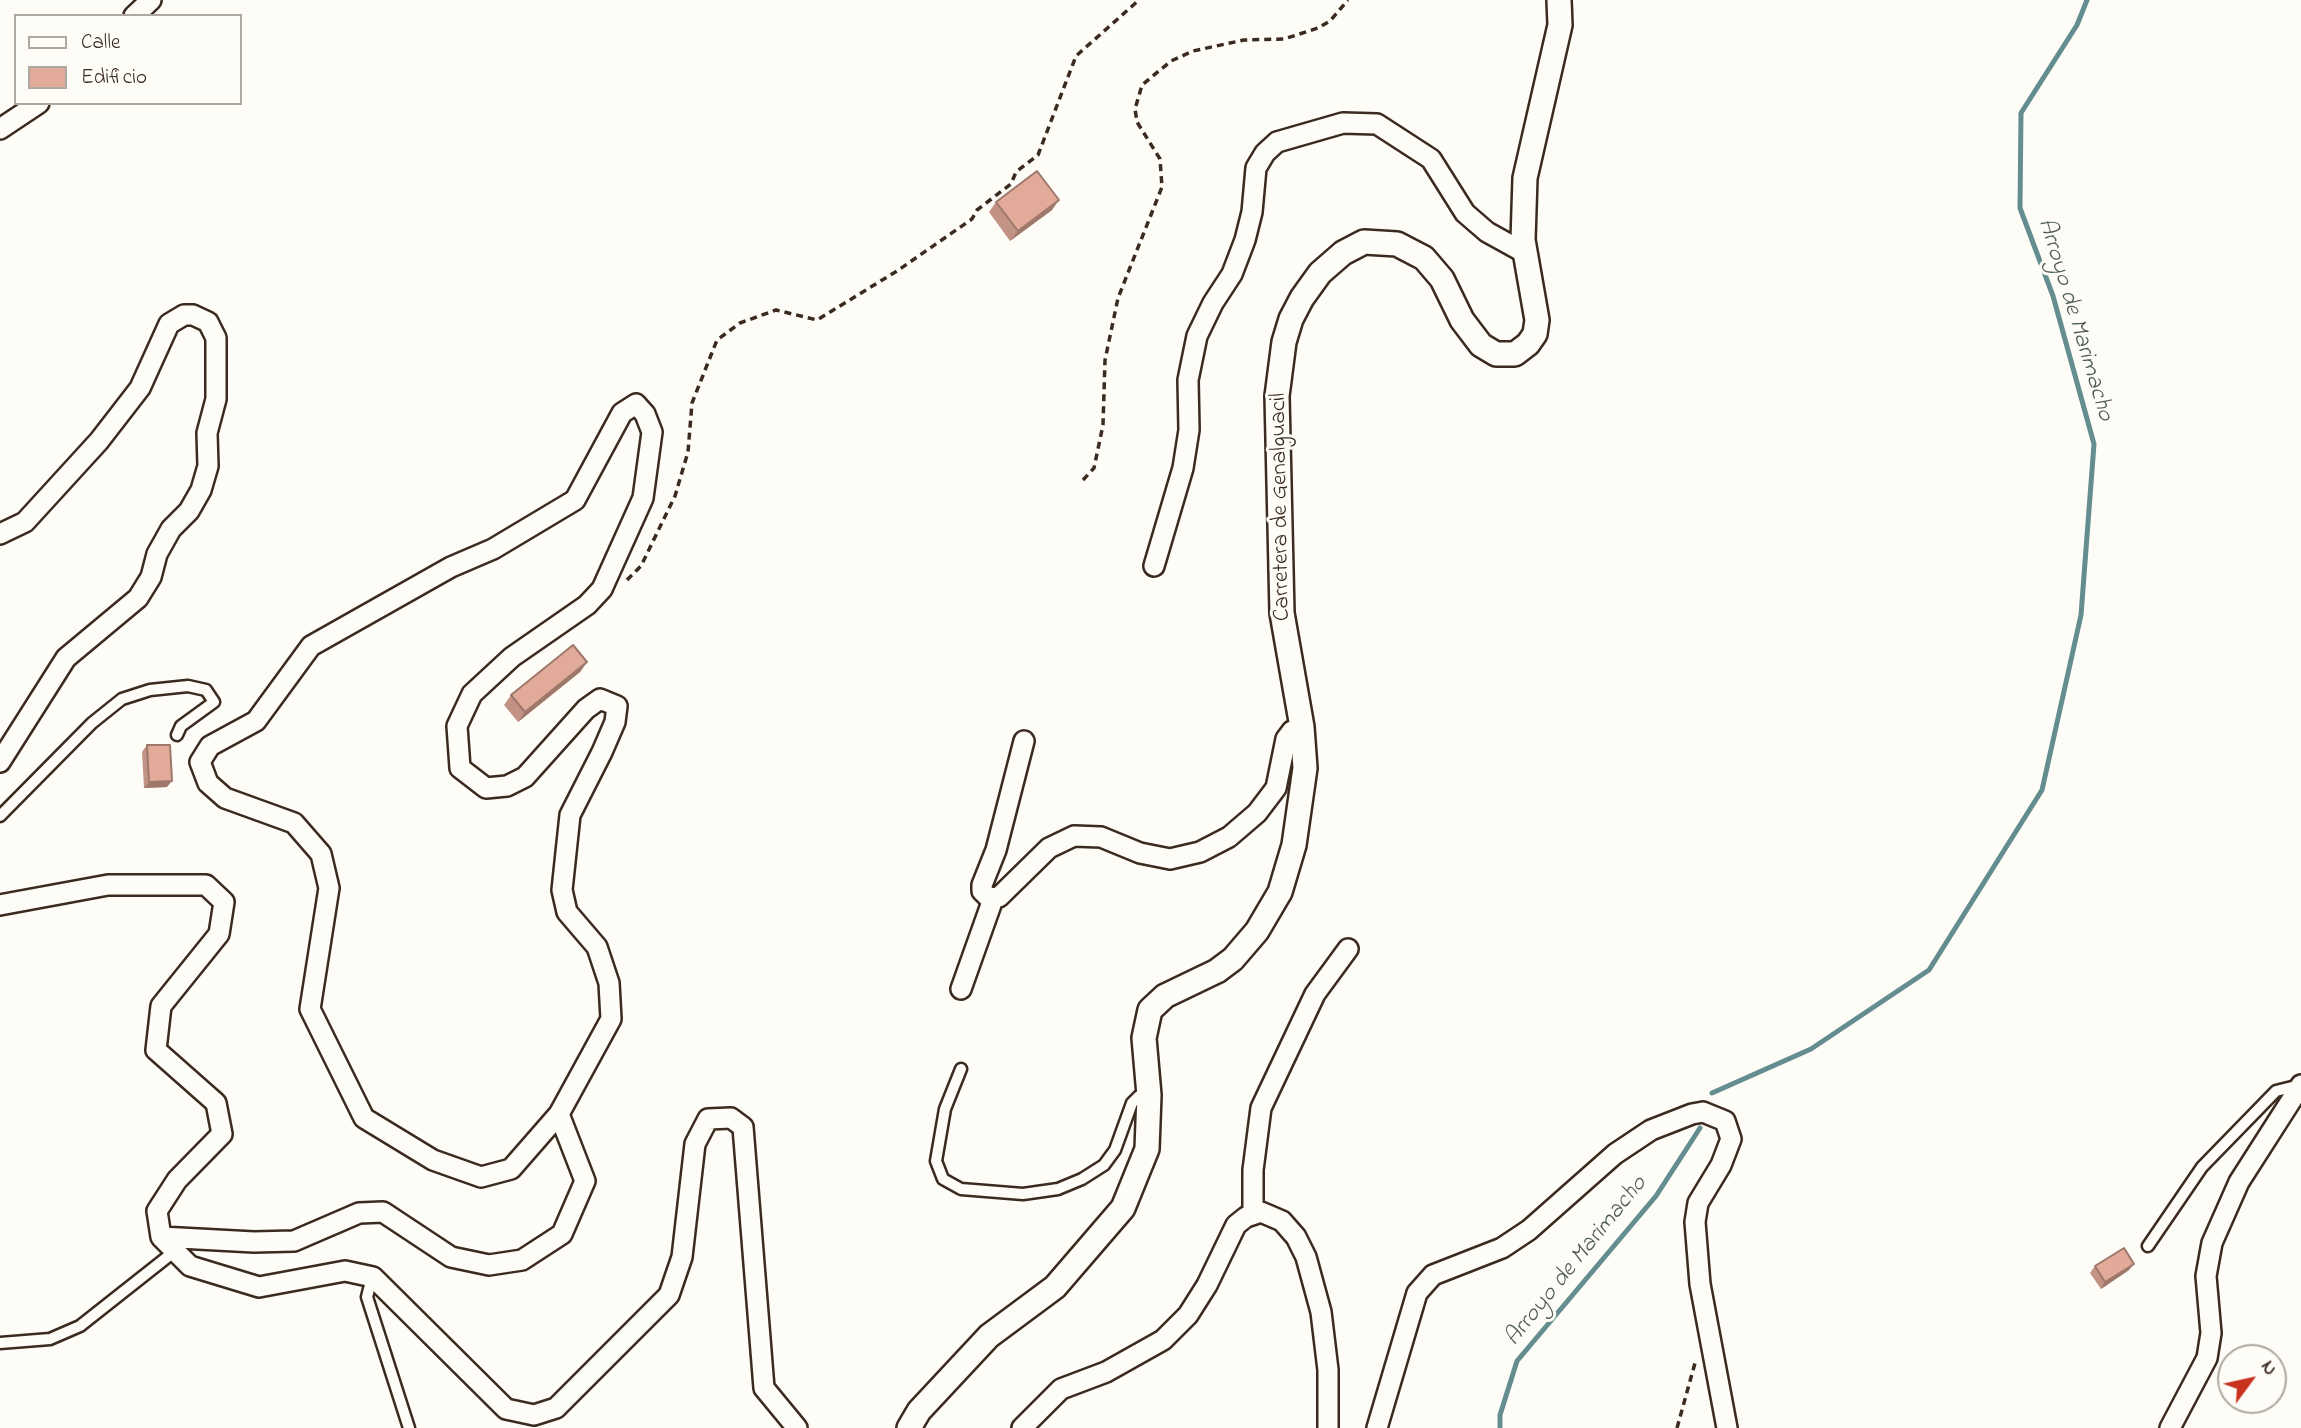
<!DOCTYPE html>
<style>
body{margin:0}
#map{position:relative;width:2301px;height:1428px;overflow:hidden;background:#fdfcf7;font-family:"Indie Flower",sans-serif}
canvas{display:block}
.legend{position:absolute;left:14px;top:14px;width:228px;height:91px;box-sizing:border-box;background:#fdfcf7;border:2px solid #afa8a0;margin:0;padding:9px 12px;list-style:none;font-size:21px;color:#3b2a1e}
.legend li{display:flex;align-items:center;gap:14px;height:35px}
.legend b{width:35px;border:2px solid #afa8a0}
.north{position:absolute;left:2217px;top:1344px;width:70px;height:70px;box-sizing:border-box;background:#fdfcf7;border:2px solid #afa8a0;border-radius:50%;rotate:57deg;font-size:19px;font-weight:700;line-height:28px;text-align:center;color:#3b2a1e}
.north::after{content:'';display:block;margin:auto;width:24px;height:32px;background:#c8321e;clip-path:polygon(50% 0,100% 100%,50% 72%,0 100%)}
</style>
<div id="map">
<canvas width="2301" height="1428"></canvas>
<ul class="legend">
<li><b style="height:9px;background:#fdfcf7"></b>Calle</li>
<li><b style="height:19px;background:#e2ab99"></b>Edificio</li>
</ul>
<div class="north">N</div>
</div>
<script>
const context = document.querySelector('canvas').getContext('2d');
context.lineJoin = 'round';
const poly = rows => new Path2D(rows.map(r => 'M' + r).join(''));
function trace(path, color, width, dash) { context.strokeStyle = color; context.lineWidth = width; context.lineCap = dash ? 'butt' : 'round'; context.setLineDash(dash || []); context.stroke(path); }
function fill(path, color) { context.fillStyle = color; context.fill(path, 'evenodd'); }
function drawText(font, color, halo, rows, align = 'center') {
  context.font = font + ' "Indie Flower",sans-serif'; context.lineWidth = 6; context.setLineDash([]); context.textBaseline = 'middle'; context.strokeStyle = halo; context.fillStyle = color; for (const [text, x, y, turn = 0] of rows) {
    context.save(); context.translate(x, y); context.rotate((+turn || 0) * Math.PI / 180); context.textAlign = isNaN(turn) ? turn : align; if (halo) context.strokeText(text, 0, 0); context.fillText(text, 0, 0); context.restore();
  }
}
trace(poly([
 [1712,1093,1811,1049,1929,970,2042,790,2081,615,2094,444,2053,296,2020,208,2021,113,2077,25,2087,0],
 [1500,1428,1500,1415,1517,1361,1656,1196,1700,1128]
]), '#638d8e', 5);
const service = poly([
 [0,816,92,723,122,699,150,690,188,686,206,690,214,702,181,726,177,735],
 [961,1069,945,1109,936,1161,943,1179,961,1189,1023,1194,1058,1189,1082,1179,1104,1165,1115,1150,1132,1103,1139,1096,1149,1095],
 [2148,1246,2202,1167,2276,1091,2300,1085],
 [372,1277,367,1297,409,1428],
 [0,1343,50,1339,80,1326,175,1251]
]);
const minor = poly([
 [134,16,151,0],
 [0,129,39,103],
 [0,534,25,522,99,441,140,388,169,324,184,315,193,315,208,322,216,338,216,399,207,433,208,466,201,490,189,511,171,529,157,554,151,577,138,598,66,658,0,762],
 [1154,566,1183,468,1189,430,1188,380,1197,336,1213,303,1232,274,1245,240,1252,212,1256,168,1265,153,1277,142,1343,123,1377,124,1431,159,1465,213,1487,232,1525,253],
 [1024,741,996,850,982,885,982,891,989,898,999,897,1049,848,1074,836,1101,837,1140,853,1170,859,1200,852,1229,837,1257,813,1276,788,1286,739,1292,731,1302,727],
 [0,905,108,885,206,885,224,902,219,934,161,1006,156,1050,216,1103,222,1134,177,1180,157,1211,161,1237,190,1266,259,1287,345,1271,373,1277,506,1409,534,1415,556,1408,669,1295,682,1257,695,1144,708,1119,731,1118,743,1127,764,1388,797,1428],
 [961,989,993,899],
 [1253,1214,1253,1170,1261,1108,1315,994,1348,949],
 [161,1237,254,1242,294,1241,359,1213,383,1212,451,1257,489,1265,522,1260,562,1234,585,1181,559,1114,611,1019,609,983,597,947,567,912,562,890,570,815,602,752,615,722,617,706,600,699,586,709,525,777,507,786,486,788,460,768,457,726,472,694,512,657,587,605,602,589,643,498,652,432,645,414,636,404,622,413,575,500,493,549,451,567,311,646,256,721,210,746,200,762,208,783,225,798,294,823,321,854,329,888,310,1009,364,1118,433,1160,481,1177,511,1169,559,1114],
 [1022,1428,1061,1389,1106,1372,1163,1340,1188,1315,1207,1285,1236,1225,1246,1217,1261,1212,1282,1221,1296,1237,1306,1257,1321,1312,1328,1370,1328,1428],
 [1377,1428,1417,1293,1433,1275,1502,1248,1529,1230,1615,1154,1651,1130,1692,1114,1703,1112,1725,1121,1731,1139,1721,1165,1698,1203,1695,1222,1700,1284,1727,1428],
 [2170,1428,2207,1358,2211,1333,2206,1276,2212,1243,2239,1182,2301,1085]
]);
const tertiary = poly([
 [909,1428,919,1411,989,1336,1055,1287,1123,1208,1147,1149,1149,1095,1144,1038,1150,1010,1165,996,1217,971,1233,959,1257,931,1280,892,1294,845,1305,768,1302,727,1282,613,1277,396,1284,342,1291,319,1302,298,1320,273,1343,253,1364,242,1397,244,1424,258,1442,279,1462,320,1481,345,1496,354,1515,354,1528,344,1535,334,1537,320,1523,240,1525,178,1560,25,1559,0]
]);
trace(service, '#3b2a1e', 15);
trace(minor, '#3b2a1e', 24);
trace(tertiary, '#3b2a1e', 28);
trace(poly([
 [1083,480,1094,468,1103,425,1105,360,1118,298,1162,187,1160,159,1137,122,1135,109,1142,85,1171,61,1193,51,1244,40,1284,39,1318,28,1330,21,1348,0],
 [627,580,641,566,675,496,688,452,692,403,717,340,740,323,776,310,817,320,897,271,972,219,977,210,1011,184,1016,172,1038,155,1076,56,1139,0],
 [1677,1428,1695,1363]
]), '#3b2a1e', 3.5, [7, 5]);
trace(service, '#fdfcf7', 10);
trace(minor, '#fdfcf7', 19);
trace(tertiary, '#fdfcf7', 23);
fill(poly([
 [996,202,1052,210,1010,241,989,212],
 [587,662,580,672,518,722,504,705,511,695],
 [147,745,167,787,144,788,142,752],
 [2095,1266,2129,1270,2101,1289,2090,1273]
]), '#c29384');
fill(poly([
 [1059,200,1052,210,1010,241,1018,231],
 [587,662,580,672,518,722,525,712],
 [172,781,167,787,144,788,149,782],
 [2134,1264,2129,1270,2101,1289,2105,1282]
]), '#9e786b');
const building = poly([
 [1037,171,1059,200,1018,231,996,202,1037,171],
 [573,645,587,662,525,712,511,695,573,645],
 [147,745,170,745,172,781,149,782,147,745],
 [2124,1248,2134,1264,2105,1282,2095,1266,2124,1248]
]);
fill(building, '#e2ab99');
trace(building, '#9e786b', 2);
drawText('23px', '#3b2a1e', '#fdfcf7', [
 ["Carretera de Genalguacil",1282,507,-91]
]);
drawText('italic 24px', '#4f5c56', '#fdfcf7', [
 ["Arroyo de Marimacho",2074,320,73],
 ["Arroyo de Marimacho",1577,1262,-51]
]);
</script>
